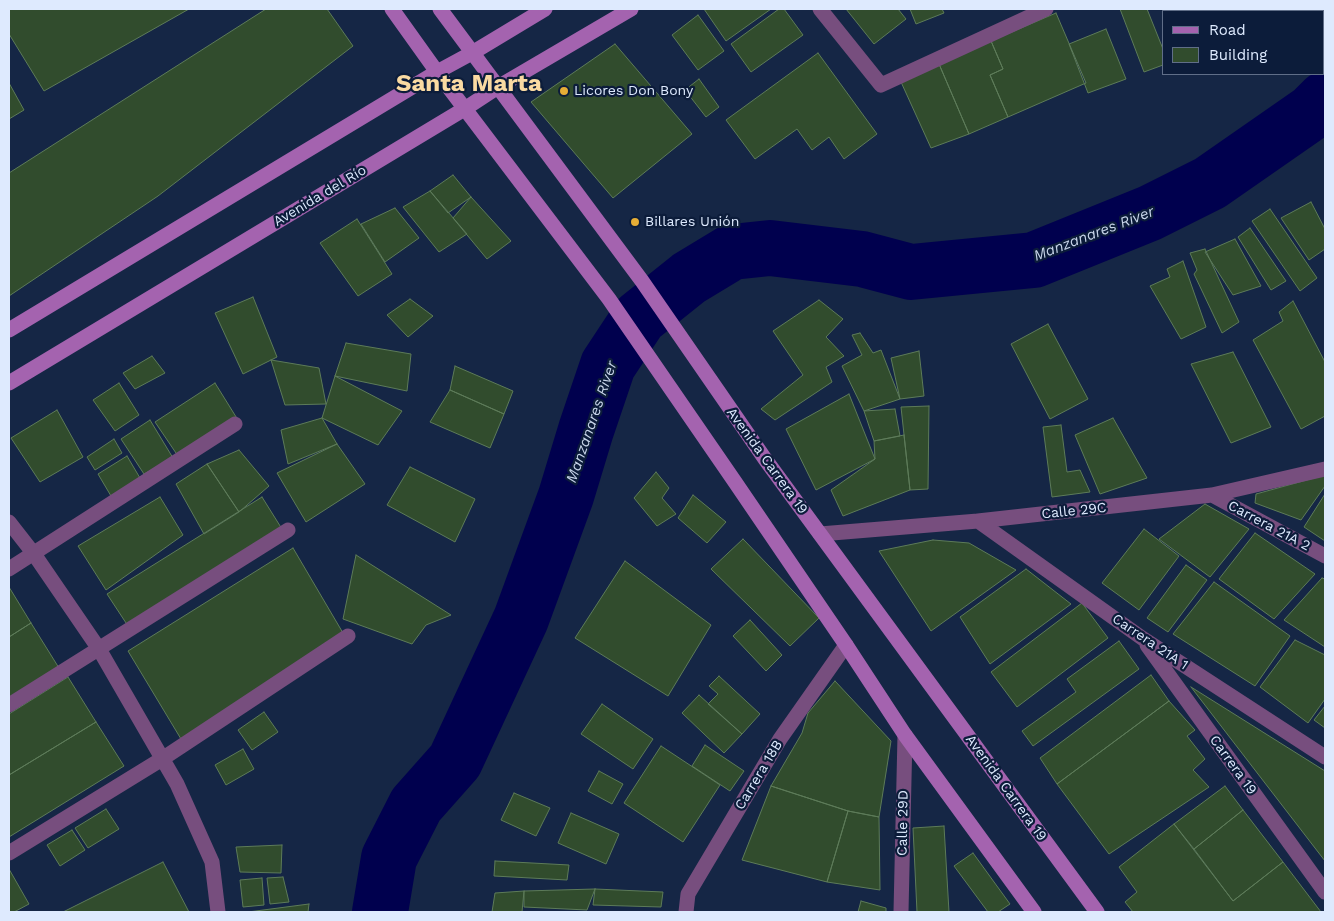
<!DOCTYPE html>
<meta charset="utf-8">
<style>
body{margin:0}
#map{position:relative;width:1334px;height:921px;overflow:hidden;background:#152645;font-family:"Work Sans",sans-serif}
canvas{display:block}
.frame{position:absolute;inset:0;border:10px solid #deeafe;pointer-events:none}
.legend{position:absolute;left:1162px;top:10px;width:162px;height:65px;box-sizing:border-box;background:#0c1c3a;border:1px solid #606e88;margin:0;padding:6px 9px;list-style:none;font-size:15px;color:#deeafe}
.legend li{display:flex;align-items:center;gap:10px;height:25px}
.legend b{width:25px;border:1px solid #606e88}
</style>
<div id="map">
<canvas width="1334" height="921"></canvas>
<div class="frame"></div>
<ul class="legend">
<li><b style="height:6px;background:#a463af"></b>Road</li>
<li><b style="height:14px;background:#314c2d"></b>Building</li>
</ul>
</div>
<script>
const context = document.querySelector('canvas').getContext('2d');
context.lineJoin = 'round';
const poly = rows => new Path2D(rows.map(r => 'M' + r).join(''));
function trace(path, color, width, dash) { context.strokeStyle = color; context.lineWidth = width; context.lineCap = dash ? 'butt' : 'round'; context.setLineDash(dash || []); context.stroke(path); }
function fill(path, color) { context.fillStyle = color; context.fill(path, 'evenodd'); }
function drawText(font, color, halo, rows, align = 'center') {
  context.font = font + ' "Work Sans",sans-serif'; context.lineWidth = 4.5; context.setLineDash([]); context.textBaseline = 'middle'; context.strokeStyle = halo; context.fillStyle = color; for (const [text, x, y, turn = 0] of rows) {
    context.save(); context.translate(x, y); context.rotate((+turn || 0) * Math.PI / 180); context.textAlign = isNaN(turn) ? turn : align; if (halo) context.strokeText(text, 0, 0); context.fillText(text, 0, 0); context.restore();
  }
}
trace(poly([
 [380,912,389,858,416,805,455,761,521,619,566,496,586,430,608,365,639,318,689,278,732,252,770,248,862,259,911,272,1034,260,1150,213,1210,183,1312,112,1325,99]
]), '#00004e', 56);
const building = poly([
 [9,9,189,9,44,91,9,34,9,9],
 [266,9,327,9,353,46,158,196,9,296,9,173,266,9],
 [704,9,771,9,726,41,704,9],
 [779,9,784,9,803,35,751,72,731,44,779,9],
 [846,9,898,9,906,19,874,44,846,9],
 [910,9,942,9,944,13,916,24,910,9],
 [1120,9,1147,9,1163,49,1163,65,1144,72,1120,9],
 [1172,9,1222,9,1223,11,1173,11,1172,9],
 [1222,9,1262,9,1263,11,1223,11,1222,9],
 [1056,13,1086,83,1008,117,990,75,1003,69,991,41,1056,13],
 [698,15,724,51,698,70,672,35,698,15],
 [1106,29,1126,79,1088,93,1069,44,1106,29],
 [991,41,1003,69,990,75,1008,117,969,134,939,64,991,41],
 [615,44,692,134,613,198,531,102,615,44],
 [818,53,877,134,844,159,829,137,812,150,797,129,755,159,726,120,818,53],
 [939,64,969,134,931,148,901,82,939,64],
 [699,79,719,107,706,117,685,90,699,79],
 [9,83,24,110,9,119,9,83],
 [453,175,471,197,448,213,430,191,453,175],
 [430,191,467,234,439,252,403,207,430,191],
 [471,197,511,241,487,259,453,218,471,197],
 [1311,202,1325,229,1325,249,1309,260,1281,218,1311,202],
 [395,208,419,238,385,262,361,224,395,208],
 [1270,209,1317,278,1300,291,1252,221,1270,209],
 [357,219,392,274,358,296,320,243,357,219],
 [1250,228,1286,281,1271,290,1238,237,1250,228],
 [1235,239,1261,286,1233,295,1205,252,1235,239],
 [1205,249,1239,322,1222,333,1194,274,1197,270,1190,253,1205,249],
 [1183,261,1206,327,1181,339,1150,286,1170,277,1167,269,1183,261],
 [253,297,277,357,243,374,215,313,253,297],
 [410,299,433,316,408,337,387,315,410,299],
 [819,300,843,319,826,337,844,356,826,367,832,382,775,420,761,409,803,375,773,331,819,300],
 [1293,301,1325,362,1325,416,1301,429,1253,340,1283,321,1279,312,1293,301],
 [1048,324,1088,399,1050,419,1011,344,1048,324],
 [860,333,873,353,881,350,900,399,864,411,842,366,862,355,852,335,860,333],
 [346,343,411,354,407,391,335,376,346,343],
 [919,351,924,396,900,399,891,358,919,351],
 [1233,352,1271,427,1231,443,1191,364,1233,352],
 [152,356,165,373,135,389,123,373,152,356],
 [271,360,319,368,326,404,285,405,271,360],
 [455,366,513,391,504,414,450,390,455,366],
 [335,376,402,411,378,445,322,418,335,376],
 [119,383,139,415,115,431,93,400,119,383],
 [215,383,238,420,178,456,155,422,215,383],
 [450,390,504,414,490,448,430,422,450,390],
 [849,394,875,459,816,490,786,429,849,394],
 [929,406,928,489,910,490,901,407,929,406],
 [895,409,900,436,874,441,864,411,895,409],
 [57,410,83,457,40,482,11,438,57,410],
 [322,418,337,444,288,464,281,430,322,418],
 [1113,418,1147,478,1100,494,1075,435,1113,418],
 [150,420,173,458,144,474,121,439,150,420],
 [1061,425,1067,472,1080,470,1090,492,1052,497,1043,427,1061,425],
 [904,435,910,490,843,516,831,490,875,459,874,441,904,435],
 [114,439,122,453,95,470,87,457,114,439],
 [337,444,365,484,306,522,277,473,337,444],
 [239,450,269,486,239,512,207,464,239,450],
 [127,456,140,478,111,496,98,474,127,456],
 [207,464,239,512,204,534,176,484,207,464],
 [410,467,475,499,455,542,387,505,410,467],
 [656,472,669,488,662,498,676,514,657,526,634,498,656,472],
 [1325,475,1325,486,1301,520,1255,503,1256,494,1325,475],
 [1325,494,1325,541,1304,527,1325,494],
 [693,495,726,522,707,543,678,518,693,495],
 [160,497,183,535,106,590,78,546,160,497],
 [262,497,282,529,128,626,107,594,262,497],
 [1205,504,1249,529,1210,577,1159,539,1205,504],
 [1144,529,1179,556,1139,610,1102,583,1144,529],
 [1255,533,1315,574,1274,619,1219,579,1255,533],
 [743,539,819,618,790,646,711,569,743,539],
 [933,540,969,543,1016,570,931,631,879,551,933,540],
 [293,548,343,633,181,739,128,651,293,548],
 [356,555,451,615,426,625,412,644,343,619,356,555],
 [625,561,711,625,668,696,575,638,625,561],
 [1186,565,1207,580,1168,632,1147,618,1186,565],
 [1026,569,1071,604,990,664,960,617,1026,569],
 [1322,578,1325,579,1325,647,1284,620,1322,578],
 [1214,582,1290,636,1255,686,1173,634,1214,582],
 [9,587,31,623,9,637,9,587],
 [1082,603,1108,638,1017,707,991,672,1082,603],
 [750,620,782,655,766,671,733,636,750,620],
 [31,623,59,668,9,699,9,637,31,623],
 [1295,640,1325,655,1325,699,1308,723,1260,687,1295,640],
 [1119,641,1139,669,1033,746,1022,731,1076,692,1067,679,1119,641],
 [1151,675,1169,701,1057,784,1040,758,1151,675],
 [719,676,760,714,742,734,708,704,718,694,709,686,719,676],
 [68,677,96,722,9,775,9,714,68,677],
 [835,681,891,741,879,817,848,811,771,786,802,733,808,713,835,681],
 [1191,687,1325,771,1325,861,1191,687],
 [699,695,742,734,724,753,682,713,699,695],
 [1169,701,1195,730,1187,736,1205,759,1193,770,1209,787,1109,854,1057,784,1169,701],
 [602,704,653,739,633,769,581,734,602,704],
 [1325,706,1325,728,1314,720,1325,706],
 [264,712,278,732,252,750,238,730,264,712],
 [96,722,124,766,9,837,9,775,96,722],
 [705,745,744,771,730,791,692,766,705,745],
 [661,746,720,785,683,842,624,803,661,746],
 [243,749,254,769,226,785,215,765,243,749],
 [599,771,623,784,612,804,588,791,599,771],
 [771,786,848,811,827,882,742,860,771,786],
 [1225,786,1243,810,1194,849,1174,824,1225,786],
 [514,793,550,808,536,836,501,820,514,793],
 [106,809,119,829,88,848,75,828,106,809],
 [1243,810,1283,862,1233,901,1194,849,1243,810],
 [848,811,879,817,880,890,827,882,848,811],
 [571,813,619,834,606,864,558,843,571,813],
 [1174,824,1233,901,1283,862,1321,912,1133,912,1125,902,1137,892,1119,867,1174,824],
 [944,826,949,912,917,912,913,828,944,826],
 [72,830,85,850,60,866,47,845,72,830],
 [282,845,281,873,240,872,236,847,282,845],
 [973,853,1010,904,998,912,988,912,954,866,973,853],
 [495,861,569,865,567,880,494,876,495,861],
 [163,862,189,912,63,912,163,862],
 [9,869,29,904,14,912,9,912,9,869],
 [283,877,289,902,270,904,267,878,283,877],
 [262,878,264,905,243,907,240,880,262,878],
 [595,889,663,892,661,907,593,905,595,889],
 [595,889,587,910,524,907,524,891,595,889],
 [524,891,522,912,492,912,495,893,524,891],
 [861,901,886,908,886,912,858,912,861,901],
 [309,904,308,912,248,912,309,904]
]);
fill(building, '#314c2d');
trace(building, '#5d7b59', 1);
trace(poly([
 [820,9,881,85,1046,9],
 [1212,495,1325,556],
 [978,521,1142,638,1325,757],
 [9,522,34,554,99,649,177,784,212,862,218,912],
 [820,534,978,521,1212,495,1325,469],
 [9,569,235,424],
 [1147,645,1325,892],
 [9,705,288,530],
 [9,853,162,759,348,636],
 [686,912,688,894,780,739,846,645],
 [901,912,905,735]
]), '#774e7e', 15);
trace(poly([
 [392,9,437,72,609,299,735,482,846,645,905,735,1034,912],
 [440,9,642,281,765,459,1097,912],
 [9,330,437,72,472,53,545,9],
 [9,383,466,108,498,87,631,9]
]), '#a463af', 15);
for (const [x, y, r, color] of [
 [564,91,5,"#e6ad36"],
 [635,222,5,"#e6ad36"]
]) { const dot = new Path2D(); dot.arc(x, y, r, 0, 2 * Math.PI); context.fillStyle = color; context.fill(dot); trace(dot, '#0c1c3a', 2); }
drawText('14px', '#deeafe', '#0c1c3a', [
 ["Licores Don Bony",574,91],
 ["Billares Unión",645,222]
], 'left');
drawText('14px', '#deeafe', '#0c1c3a', [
 ["Avenida del Río",320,196,-31],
 ["Avenida Carrera 19",767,461,54],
 ["Calle 29C",1074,511,-6],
 ["Carrera 21A 2",1269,526,28],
 ["Carrera 21A 1",1150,642,34],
 ["Carrera 19",1233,765,54],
 ["Carrera 18B",759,775,-59],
 ["Avenida Carrera 19",1006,788,54],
 ["Calle 29D",903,823,-89]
]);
drawText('italic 15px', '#c7d4e9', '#0c1c3a', [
 ["Manzanares River",1094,234,-21],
 ["Manzanares River",592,422,-71]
]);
drawText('bold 24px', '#fadaa2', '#0c1c3a', [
 ["Santa Marta",469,84]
]);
</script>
